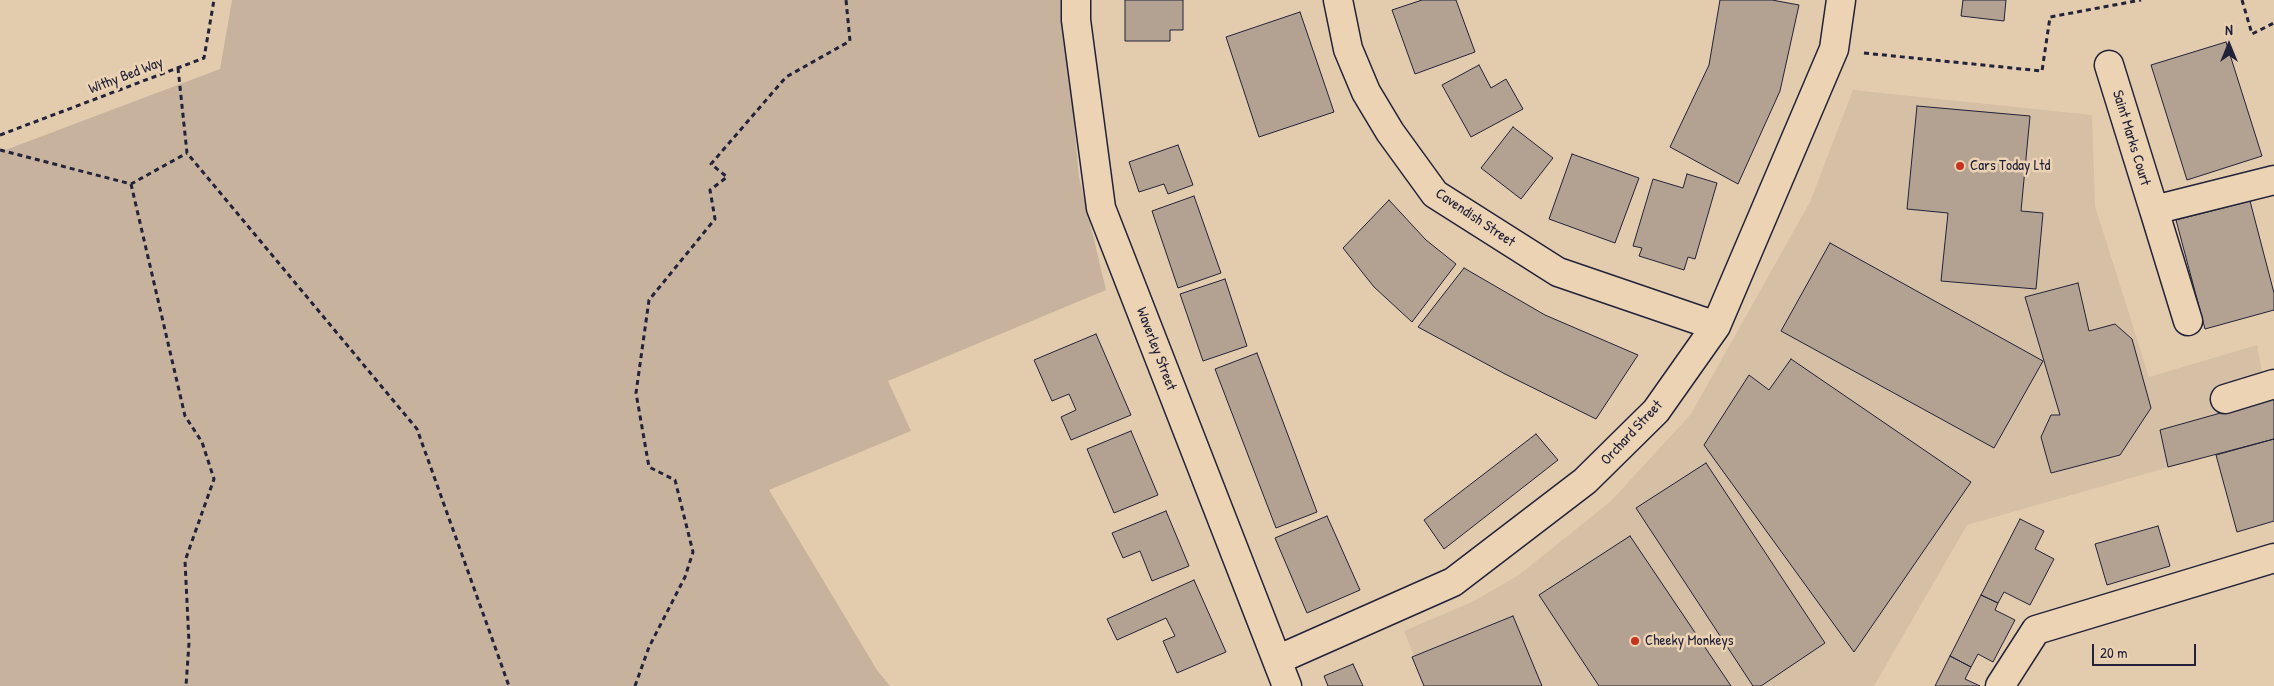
<!DOCTYPE html>
<style>
body{margin:0}
#map{position:relative;width:2274px;height:686px;overflow:hidden;background:#e3ccae;font-family:"Patrick Hand",sans-serif}
canvas{display:block}
.north{position:absolute;left:2204px;top:20px;width:50px;height:50px;-webkit-text-stroke:4px #ebd3b3;paint-order:stroke;rotate:0deg;font-size:14px;font-weight:700;line-height:20px;text-align:center;color:#22223b}
.north::after{content:'';display:block;margin:auto;width:18px;height:22px;background:#22223b;clip-path:polygon(50% 0,100% 100%,50% 72%,0 100%)}
.scale{position:absolute;left:2092px;top:644px;width:104px;height:22px;box-sizing:border-box;border:2px solid #22223b;border-top:0;padding-left:6px;font-size:15px;line-height:18px;white-space:nowrap;color:#22223b;-webkit-text-stroke:4px #ebd3b3;paint-order:stroke}
</style>
<div id="map">
<canvas width="2274" height="686"></canvas>
<div class="north">N</div>
<div class="scale">20 m</div>
</div>
<script>
const context = document.querySelector('canvas').getContext('2d');
context.lineJoin = 'round';
function fill(path, color) { context.fillStyle = color; context.fill(path, 'evenodd'); }
const poly = rows => new Path2D(rows.map(r => 'M' + r).join(''));
function trace(path, color, width, dash) { context.strokeStyle = color; context.lineWidth = width; context.lineCap = dash ? 'butt' : 'round'; context.setLineDash(dash || []); context.stroke(path); }
function drawText(font, color, halo, rows, align = 'center') {
  context.font = font + ' "Patrick Hand",sans-serif'; context.lineWidth = 5; context.setLineDash([]); context.textBaseline = 'middle'; context.strokeStyle = halo; context.fillStyle = color; for (const [text, x, y, turn = 0] of rows) {
    context.save(); context.translate(x, y); context.rotate((+turn || 0) * Math.PI / 180); context.textAlign = isNaN(turn) ? turn : align; if (halo) context.strokeText(text, 0, 0); context.fillText(text, 0, 0); context.restore();
  }
}
fill(poly([
 [1853,90,2092,115,2095,206,2149,377,2257,345,2274,437,1967,525,1874,686,1426,686,1404,631,1472,602,1519,575,1611,501,1691,414,1810,202]
]), '#d5bfa5');
fill(poly([
 [232,0,1063,0,1079,177,1106,290,888,381,911,431,769,490,877,670,890,686,0,686,0,152,220,69]
]), '#c7b39d');
const building = poly([
 [1125,0,1183,0,1183,30,1170,30,1170,41,1125,41,1125,0],
 [1422,0,1456,0,1475,52,1415,74,1392,10,1422,0],
 [1720,0,1772,0,1799,5,1780,91,1738,184,1670,147,1709,65,1720,0],
 [1963,0,2006,0,2004,21,1961,16,1963,0],
 [1300,12,1334,112,1259,137,1226,37,1300,12],
 [2226,42,2262,156,2187,180,2151,65,2226,42],
 [1479,65,1491,88,1506,79,1523,109,1471,137,1442,85,1479,65],
 [1917,106,2030,116,2021,211,2043,213,2036,289,1941,281,1948,213,1907,209,1917,106],
 [1513,127,1553,158,1521,199,1481,168,1513,127],
 [1178,145,1193,185,1168,194,1164,184,1139,192,1129,162,1178,145],
 [1572,154,1639,178,1615,243,1549,219,1572,154],
 [1687,174,1717,183,1695,259,1688,257,1684,270,1639,256,1642,248,1633,246,1653,179,1683,188,1687,174],
 [1194,196,1221,273,1178,288,1152,211,1194,196],
 [1389,200,1426,240,1456,264,1412,322,1374,287,1343,248,1389,200],
 [2250,201,2274,293,2274,310,2205,329,2176,220,2250,201],
 [1830,243,2043,361,1994,448,1781,331,1830,243],
 [1464,268,1545,315,1638,355,1596,419,1505,374,1418,327,1464,268],
 [1225,279,1247,346,1203,361,1180,294,1225,279],
 [2078,283,2089,331,2115,324,2132,339,2151,408,2120,455,2051,473,2041,437,2051,415,2060,415,2025,297,2078,283],
 [1096,334,1131,415,1071,440,1061,417,1076,410,1069,394,1052,401,1034,360,1096,334],
 [1257,353,1317,512,1276,528,1215,369,1257,353],
 [1791,359,1971,482,1854,652,1704,445,1749,375,1769,390,1791,359],
 [2274,398,2274,439,2168,467,2160,430,2274,398],
 [1131,431,1158,495,1114,513,1087,449,1131,431],
 [1536,434,1558,460,1444,549,1424,520,1536,434],
 [2274,439,2274,521,2237,532,2216,455,2274,439],
 [1706,463,1825,643,1761,686,1753,686,1636,508,1706,463],
 [1166,511,1189,566,1152,581,1140,551,1123,558,1112,533,1166,511],
 [1327,516,1360,590,1307,613,1275,538,1327,516],
 [2020,519,2044,531,2035,549,2054,559,2030,605,2004,592,1998,603,1981,595,2020,519],
 [2158,526,2170,566,2107,585,2095,544,2158,526],
 [1630,536,1731,686,1599,686,1539,595,1630,536],
 [1194,580,1226,652,1177,673,1163,641,1175,636,1166,618,1117,640,1107,619,1194,580],
 [1981,595,1998,603,1995,610,2015,620,1993,662,1978,654,1971,667,1950,656,1981,595],
 [1513,616,1542,686,1424,686,1412,657,1513,616],
 [1950,656,1971,667,1965,679,1980,686,1935,686,1950,656],
 [1353,664,1363,686,1328,686,1324,676,1353,664]
]);
fill(building, '#b3a291');
trace(building, '#22223b', 1);
const minor = poly([
 [1076,0,1076,20,1101,208,1287,686],
 [1338,0,1348,49,1366,92,1390,132,1435,194,1558,272,1716,326],
 [2109,65,2154,210],
 [2188,321,2154,210,2274,180],
 [2225,399,2274,384],
 [1277,660,1453,582,1585,481,1656,411,1716,326,1834,49,1841,0],
 [2000,686,2036,630,2274,558]
]);
trace(minor, '#22223b', 31);
trace(poly([
 [2242,0,2252,34,2274,23],
 [1864,53,2042,71,2050,17,2141,0],
 [178,68,187,153,417,429,509,686],
 [0,135,204,58,214,0],
 [0,150,131,184,187,153],
 [131,184,185,416,202,442,214,479,185,561,189,643,186,686],
 [635,686,649,647,685,577,693,552,675,480,649,467,636,393,649,300,715,219,710,190,727,177,711,164,786,77,850,41,846,0]
]), '#22223b', 3, [5, 4]);
trace(minor, '#ebd3b3', 28);
for (const [x, y, r, color] of [
 [1960,166,5,"#c8321e"],
 [1635,641,5,"#c8321e"]
]) { const dot = new Path2D(); dot.arc(x, y, r, 0, 2 * Math.PI); context.fillStyle = color; context.fill(dot); trace(dot, '#ebd3b3', 2); }
drawText('15px', '#22223b', '#ebd3b3', [
 ["Withy Bed Way",126,76,-21],
 ["Saint Marks Court",2131,138,73],
 ["Cavendish Street",1475,218,34],
 ["Waverley Street",1156,349,69],
 ["Orchard Street",1632,433,-47]
]);
drawText('15px', '#22223b', '#ebd3b3', [
 ["Cars Today Ltd",1970,166],
 ["Cheeky Monkeys",1645,641]
], 'left');
</script>
